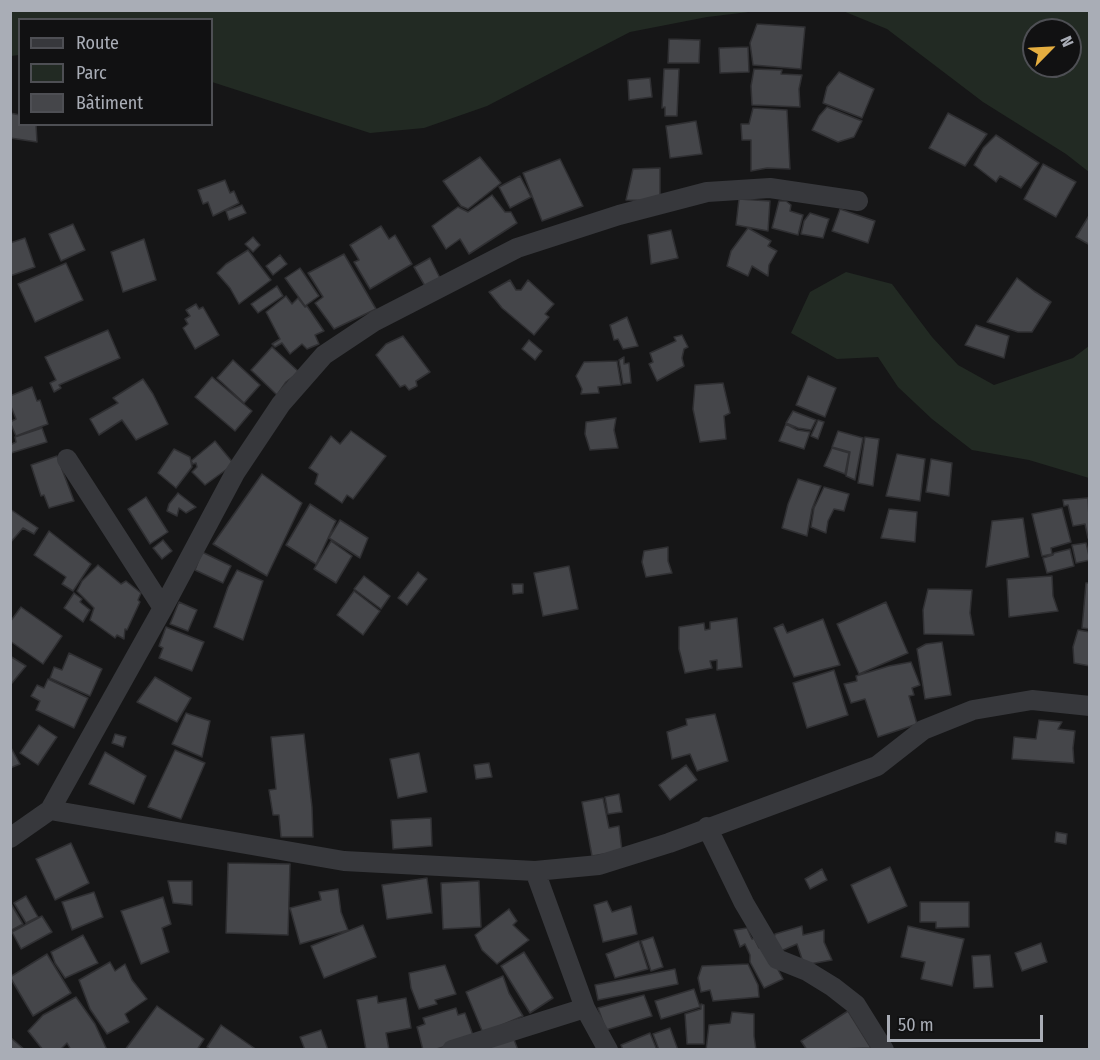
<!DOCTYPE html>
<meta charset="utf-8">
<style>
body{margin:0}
#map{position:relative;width:1100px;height:1060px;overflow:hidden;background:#161617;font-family:"Fira Sans Condensed",sans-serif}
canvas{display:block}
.frame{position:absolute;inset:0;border:12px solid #a9adb6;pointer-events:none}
.legend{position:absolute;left:18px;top:18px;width:195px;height:108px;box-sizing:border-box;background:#111112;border:2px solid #4e4f54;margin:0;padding:8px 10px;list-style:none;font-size:18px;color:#a9adb6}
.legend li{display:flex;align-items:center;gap:12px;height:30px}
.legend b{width:30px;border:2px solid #4e4f54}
.north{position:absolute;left:1022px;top:18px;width:60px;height:60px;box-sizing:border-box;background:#111112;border:2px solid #4e4f54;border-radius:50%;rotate:66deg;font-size:16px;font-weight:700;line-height:24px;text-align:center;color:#a9adb6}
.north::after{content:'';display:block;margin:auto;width:21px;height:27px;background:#e5ae40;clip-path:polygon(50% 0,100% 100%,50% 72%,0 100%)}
.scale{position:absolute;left:887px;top:1015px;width:156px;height:27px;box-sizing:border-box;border:3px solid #a9adb6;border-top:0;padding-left:8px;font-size:18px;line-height:21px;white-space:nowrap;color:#a9adb6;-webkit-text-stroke:4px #111112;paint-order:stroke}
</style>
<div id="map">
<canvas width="1100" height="1060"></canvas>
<div class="frame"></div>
<ul class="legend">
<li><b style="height:8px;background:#37383c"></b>Route</li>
<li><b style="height:16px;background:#222a23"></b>Parc</li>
<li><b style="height:16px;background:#45464a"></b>Bâtiment</li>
</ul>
<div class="north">N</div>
<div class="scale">50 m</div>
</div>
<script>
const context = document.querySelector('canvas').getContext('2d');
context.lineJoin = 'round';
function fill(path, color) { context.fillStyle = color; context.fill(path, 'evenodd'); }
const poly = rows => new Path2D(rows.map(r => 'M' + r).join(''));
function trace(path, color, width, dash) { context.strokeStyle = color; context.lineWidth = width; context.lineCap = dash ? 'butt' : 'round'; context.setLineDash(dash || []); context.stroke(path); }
fill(poly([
 [10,11,11,10,757,11,707,17,630,32,487,106,424,128,370,133,212,82,212,20,20,20,19,55,11,56],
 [843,11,1089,11,1089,172,1066,154,983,102,887,29],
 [1034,30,1070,30,1070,66,1034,66],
 [846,272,892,284,932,337,958,365,994,385,1073,358,1089,346,1089,478,1029,460,972,450,932,419,898,387,878,357,837,359,791,333,810,292]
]), '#222a23');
const building = poly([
 [757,24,805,27,801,69,753,65,750,43,757,24],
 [669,39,700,40,699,63,668,63,669,39],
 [748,47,749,72,720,73,719,48,748,47],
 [664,69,679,69,677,116,665,116,665,107,662,108,664,69],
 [754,69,782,70,781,74,802,75,799,89,800,107,752,105,751,86,754,69],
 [839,72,874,89,862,118,823,103,827,87,839,72],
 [650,78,652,97,629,100,628,80,650,78],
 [827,107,862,121,854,137,838,142,812,130,819,116,827,107],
 [753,108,787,110,790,169,767,168,751,171,751,140,742,140,741,124,749,124,753,108],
 [10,113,20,115,20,124,36,124,37,142,10,138,10,113],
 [948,113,987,134,965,166,929,148,948,113],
 [696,121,702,154,670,158,666,126,696,121],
 [996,135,1039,163,1021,188,1000,176,996,182,974,165,983,148,996,135],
 [480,157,501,183,468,209,461,206,443,181,480,157],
 [560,159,583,206,542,221,523,173,560,159],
 [1043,164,1076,182,1056,217,1024,199,1043,164],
 [660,168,660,201,626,200,633,169,660,168],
 [520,176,531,197,510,208,499,187,520,176],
 [225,180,230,193,234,191,239,203,213,216,208,202,203,204,198,190,225,180],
 [492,195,505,212,511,212,517,223,469,254,460,239,446,249,432,226,458,207,468,212,492,195],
 [739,199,770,201,768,231,736,225,739,199],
 [779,201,786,201,791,205,790,211,803,215,798,235,772,228,779,201],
 [242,205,246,213,229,220,226,211,242,205],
 [840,209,875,221,868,243,832,231,840,209],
 [810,213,829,219,823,238,801,234,804,221,810,213],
 [1090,214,1090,245,1076,237,1090,214],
 [73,224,85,250,61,261,49,234,73,224],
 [381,226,389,239,395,235,412,264,370,289,354,262,359,260,350,245,381,226],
 [748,228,771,241,768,246,777,251,769,265,768,276,752,266,748,276,727,266,731,251,748,228],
 [671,230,678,258,651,264,648,235,671,230],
 [253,237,260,245,253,252,245,244,253,237],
 [25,238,35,267,10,276,10,243,25,238],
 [144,239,156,280,123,292,111,252,144,239],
 [248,250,271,280,239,304,230,288,217,273,226,264,248,250],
 [344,254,376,309,334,329,315,303,323,297,308,273,344,254],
 [280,255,287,264,273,275,266,266,280,255],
 [430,258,440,278,425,286,414,267,430,258],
 [66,263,83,300,35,322,18,284,66,263],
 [300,268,319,296,305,306,285,278,300,268],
 [1017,278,1034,291,1051,302,1032,332,1018,332,987,322,1017,278],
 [510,280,516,290,521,290,528,280,554,304,545,314,549,317,534,335,502,308,489,292,510,280],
 [277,286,283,296,258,313,251,304,277,286],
 [286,296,292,304,298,298,305,307,307,306,324,331,315,335,319,344,307,349,302,344,290,354,282,343,275,347,272,344,280,339,266,312,286,296],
 [196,304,199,309,203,307,219,335,195,349,183,328,188,324,185,319,190,316,186,310,196,304],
 [627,317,638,346,623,349,618,339,614,340,610,325,627,317],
 [976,325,1009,336,1004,358,965,345,976,325],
 [108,330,120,358,59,385,61,388,54,392,50,383,56,380,45,357,108,330],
 [682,335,688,347,684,349,682,358,684,366,657,381,649,364,653,362,650,353,676,341,674,337,682,335],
 [403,336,430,372,416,381,417,386,409,390,405,385,400,387,376,355,386,344,403,336],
 [529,340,542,351,535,360,522,349,529,340],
 [272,347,299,372,286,382,277,395,251,370,272,347],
 [624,357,624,364,629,363,631,383,623,384,619,360,624,357],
 [233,360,260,385,244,403,217,378,233,360],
 [617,361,621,385,598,387,599,393,581,394,582,389,576,376,584,362,617,361],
 [808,376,836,388,825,417,796,405,808,376],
 [212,377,252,411,235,431,195,397,212,377],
 [143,379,153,394,168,424,136,440,122,420,99,435,90,419,118,403,113,398,143,379],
 [723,383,730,413,724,416,726,439,700,442,693,409,695,385,723,383],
 [32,387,37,401,40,400,48,424,16,436,10,422,16,419,10,404,10,396,32,387],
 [793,411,816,420,811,430,798,428,786,423,793,411],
 [616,418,614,430,618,448,590,450,585,434,586,422,616,418],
 [818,420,824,422,818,439,811,436,818,420],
 [786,424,797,430,810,432,804,449,779,441,786,424],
 [42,428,47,442,11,453,10,445,16,442,15,437,42,428],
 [351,431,386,456,353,499,347,495,342,503,315,484,318,474,309,468,331,436,340,444,351,431],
 [838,431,863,438,855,480,846,476,850,452,832,447,838,431],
 [865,437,879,439,873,486,858,483,865,437],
 [215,441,234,464,205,485,192,472,197,467,196,463,193,464,191,461,215,441],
 [832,448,849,453,845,474,824,466,832,448],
 [174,449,190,457,192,467,176,488,158,473,174,449],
 [897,454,925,459,920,501,886,496,897,454],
 [57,456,74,501,49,508,44,495,41,496,31,465,57,456],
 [931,459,952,463,949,496,926,492,931,459],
 [262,474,302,503,267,576,213,544,262,474],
 [798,479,821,486,812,509,807,536,782,528,788,504,798,479],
 [824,487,849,494,844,511,834,509,828,521,826,533,811,527,814,508,824,487],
 [178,493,196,507,186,513,179,508,177,516,167,511,169,504,178,493],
 [146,497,168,532,150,544,128,509,146,497],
 [1088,498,1090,538,1088,538,1085,524,1073,526,1068,505,1064,506,1063,500,1088,498],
 [310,504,336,521,316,564,286,545,310,504],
 [1062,508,1071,542,1051,548,1052,554,1042,556,1032,514,1062,508],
 [10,509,38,528,34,534,23,528,10,543,10,509],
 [889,509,917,512,915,542,881,538,889,509],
 [1023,518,1029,557,986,567,992,521,1023,518],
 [340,520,368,538,360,558,329,538,340,520],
 [49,531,91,564,73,591,62,584,66,577,34,555,49,531],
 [163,540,172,551,162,559,153,548,163,540],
 [331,541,352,556,336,583,314,569,331,541],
 [1086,543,1090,560,1076,563,1072,545,1086,543],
 [668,547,668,561,672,573,646,577,642,562,644,551,668,547],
 [1070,549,1074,566,1047,573,1043,558,1053,555,1054,553,1070,549],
 [202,552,231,566,223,583,195,570,202,552],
 [98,565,121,584,126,581,141,593,138,600,140,602,127,630,125,629,124,639,117,635,115,638,90,620,94,608,77,591,82,581,98,565],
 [569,566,578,609,543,616,534,573,569,566],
 [237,570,263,581,243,640,214,627,228,587,237,570],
 [418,572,427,579,407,605,398,598,418,572],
 [364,576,390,596,381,609,354,589,364,576],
 [1052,576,1053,596,1058,611,1009,617,1007,579,1052,576],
 [1086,583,1090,583,1090,629,1082,628,1086,583],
 [512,584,523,584,523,593,513,594,512,584],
 [928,589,972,590,970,613,974,635,924,634,923,610,928,589],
 [354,591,380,611,363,635,337,615,354,591],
 [74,593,82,599,80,602,90,610,83,622,64,608,74,593],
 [179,602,197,610,188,631,170,624,179,602],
 [886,602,908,653,859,674,837,624,886,602],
 [21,607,62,636,43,664,10,641,10,622,21,607],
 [737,618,742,667,717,670,717,660,710,661,712,668,685,673,679,649,679,627,704,623,705,630,710,629,710,622,737,618],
 [823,619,840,665,794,677,774,628,783,624,787,633,823,619],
 [166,627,204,642,192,671,159,658,163,648,159,646,166,627],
 [1078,630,1090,632,1090,666,1074,663,1073,647,1078,630],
 [942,642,951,695,925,699,917,649,926,644,942,642],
 [69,653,102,669,90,696,50,678,54,667,62,670,69,653],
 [10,656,26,666,12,683,10,682,10,656],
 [911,662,920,685,912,688,914,695,909,696,917,724,878,737,865,699,851,703,844,684,857,681,856,676,889,666,911,662],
 [834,670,848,715,807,728,793,683,834,670],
 [155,677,191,698,177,722,137,702,155,677],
 [48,679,88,698,74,728,36,710,40,701,31,696,37,685,44,688,48,679],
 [186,713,210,721,202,757,172,744,186,713],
 [715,714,728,761,697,771,690,754,672,759,667,732,687,725,686,719,715,714],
 [1039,720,1062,722,1058,729,1075,731,1073,748,1074,763,1012,759,1014,737,1036,739,1039,720],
 [39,725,57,737,38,765,20,753,39,725],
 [115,734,126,737,123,747,112,743,115,734],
 [304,734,312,807,313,837,281,837,279,815,273,815,269,790,276,789,271,737,304,734],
 [10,746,20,764,10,768,10,746],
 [175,750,205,763,181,819,148,807,175,750],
 [105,752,146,776,134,804,89,784,105,752],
 [419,753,427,792,398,798,390,759,419,753],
 [489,763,492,777,476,779,474,765,489,763],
 [686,765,697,780,670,800,659,785,686,765],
 [619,794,622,812,608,814,605,797,619,794],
 [603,798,609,828,619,826,622,851,592,856,582,802,603,798],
 [431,818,432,846,393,849,391,820,431,818],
 [1056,832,1067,834,1066,844,1055,842,1056,832],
 [71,843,89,883,55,900,36,859,71,843],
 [228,863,290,864,288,935,226,933,228,863],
 [890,867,907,906,868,923,851,885,890,867],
 [822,869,827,880,810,889,805,879,822,869],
 [427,878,432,913,387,919,382,885,427,878],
 [168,881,192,881,192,905,173,903,168,881],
 [479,881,481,927,443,929,441,883,479,881],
 [338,889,341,912,348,930,300,944,290,908,321,900,319,892,338,889],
 [94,892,103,917,72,930,62,902,94,892],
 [26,896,38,917,26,923,14,903,26,896],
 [163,897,171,924,162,928,169,952,141,964,121,911,163,897],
 [607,901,612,912,631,906,637,934,603,942,594,905,607,901],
 [10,902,23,924,10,931,10,902],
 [920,902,969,902,969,927,936,928,936,922,920,922,920,902],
 [509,909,517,921,513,925,529,940,497,964,482,950,475,935,509,909],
 [42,916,52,932,21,949,12,932,42,916],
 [363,925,376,957,324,978,311,946,363,925],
 [802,926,803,935,824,930,824,942,832,960,804,965,797,944,776,953,773,942,775,934,802,926],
 [908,926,964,939,952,986,921,979,925,962,901,957,908,926],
 [747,928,752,939,754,938,759,948,761,947,769,953,783,979,764,988,750,962,750,955,745,944,740,947,734,930,747,928],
 [83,935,98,963,65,978,55,963,51,952,83,935],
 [653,937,663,967,651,971,641,941,653,937],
 [639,941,648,969,615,978,606,954,639,941],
 [1041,943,1047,962,1022,971,1015,953,1041,943],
 [524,952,553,998,530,1013,501,966,524,952],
 [47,954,71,993,33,1016,10,977,47,954],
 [990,955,993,987,974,988,972,956,990,955],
 [110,962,115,971,125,964,132,980,147,999,125,1014,129,1022,107,1034,90,1009,79,980,110,962],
 [748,964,758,985,759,997,713,1001,710,990,701,992,698,978,702,966,748,964],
 [445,965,456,994,435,1000,437,1004,419,1009,411,988,409,973,445,965],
 [675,969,678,984,598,1000,595,985,675,969],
 [503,976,509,993,523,1016,483,1033,466,992,503,976],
 [694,989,700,1007,661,1019,655,1001,694,989],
 [644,995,652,1016,606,1030,598,1008,644,995],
 [377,996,378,1003,406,998,411,1028,386,1033,389,1050,366,1050,357,1000,377,996],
 [76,997,95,1024,107,1050,71,1050,67,1043,60,1050,43,1050,28,1031,43,1015,76,997],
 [701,1004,704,1005,704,1044,687,1044,685,1014,701,1009,701,1004],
 [157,1006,204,1039,197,1050,125,1050,157,1006],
 [456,1008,458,1015,465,1013,474,1038,433,1050,423,1050,417,1027,425,1024,423,1018,456,1008],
 [848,1011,871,1048,807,1050,801,1041,848,1011],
 [732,1012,754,1014,754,1036,756,1050,706,1050,709,1025,730,1023,732,1012],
 [221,1025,257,1050,211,1050,207,1047,221,1025],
 [670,1028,678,1050,659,1050,653,1034,670,1028],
 [321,1030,328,1050,305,1050,300,1037,321,1030],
 [650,1033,657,1050,623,1050,621,1045,650,1033],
 [10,1037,25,1050,10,1050,10,1037],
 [513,1037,518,1050,482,1050,513,1037]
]);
fill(building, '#45464a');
trace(building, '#303033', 1.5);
trace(poly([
 [67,459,163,608],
 [50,810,344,861,535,871,599,865,669,843,877,766,923,730,973,710,1032,700,1090,706],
 [707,827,744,903,777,959,807,971,833,987,856,1005,884,1050],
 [10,838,50,810,163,608,235,473,281,404,324,355,375,321,517,248,619,215,707,192,770,188,858,201],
 [535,871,585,1008,608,1050],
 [452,1050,585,1008]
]), '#37383c', 20);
</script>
